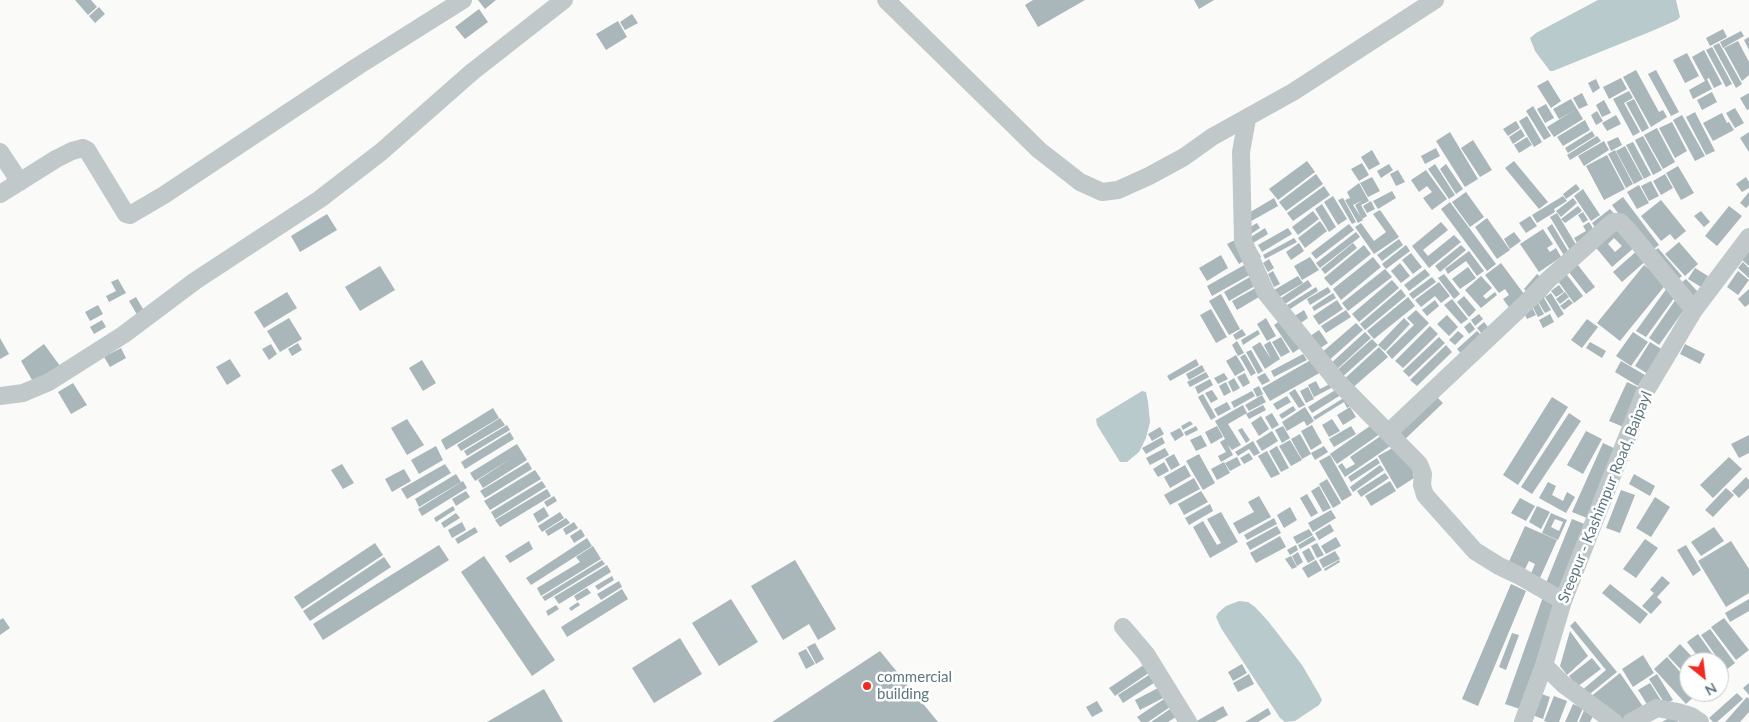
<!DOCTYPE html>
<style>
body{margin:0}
#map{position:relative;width:1749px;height:722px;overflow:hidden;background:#fafaf8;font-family:Lato,sans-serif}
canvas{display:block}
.north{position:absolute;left:1679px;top:652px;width:50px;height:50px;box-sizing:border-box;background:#fff;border:1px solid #bfc8cc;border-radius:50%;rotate:151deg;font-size:14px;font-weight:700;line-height:20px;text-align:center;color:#5e767f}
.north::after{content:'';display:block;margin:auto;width:18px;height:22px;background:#ef2c22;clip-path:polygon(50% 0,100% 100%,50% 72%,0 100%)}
</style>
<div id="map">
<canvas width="1749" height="722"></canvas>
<div class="north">N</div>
</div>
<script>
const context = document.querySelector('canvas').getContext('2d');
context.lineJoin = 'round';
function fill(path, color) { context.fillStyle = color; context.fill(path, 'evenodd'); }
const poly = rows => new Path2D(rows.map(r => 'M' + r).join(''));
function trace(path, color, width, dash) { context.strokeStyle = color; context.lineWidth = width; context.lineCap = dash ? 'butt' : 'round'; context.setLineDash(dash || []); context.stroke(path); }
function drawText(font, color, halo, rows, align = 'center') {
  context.font = font + ' Lato,sans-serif'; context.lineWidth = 5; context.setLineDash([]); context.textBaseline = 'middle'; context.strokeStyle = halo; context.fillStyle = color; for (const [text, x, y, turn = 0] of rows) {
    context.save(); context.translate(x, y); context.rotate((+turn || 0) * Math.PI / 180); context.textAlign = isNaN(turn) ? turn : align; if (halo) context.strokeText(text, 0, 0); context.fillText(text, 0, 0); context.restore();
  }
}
fill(poly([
 [1598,0,1676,0,1680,17,1677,20,1652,31,1553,71,1550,71,1535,51,1530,38,1536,33],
 [1142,391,1146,392,1148,402,1150,422,1146,438,1139,452,1127,462,1120,462,1097,425,1096,419],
 [1239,601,1248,602,1255,607,1268,621,1302,665,1319,694,1322,700,1319,705,1295,721,1285,722,1280,718,1221,628,1216,617,1218,613,1226,606]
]), '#b8cacb');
fill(poly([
 [75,0,91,0,97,7,88,15],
 [478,0,496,0,485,9],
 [1033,0,1085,0,1038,27,1025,5],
 [1194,0,1214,0,1199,9],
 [99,7,105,14,95,23,89,16],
 [479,9,488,22,465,39,455,27],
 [632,14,638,23,625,30,620,22],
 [618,21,627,37,606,50,596,34],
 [1723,29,1727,37,1710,46,1706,38],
 [1741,31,1744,36,1723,48,1720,42],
 [1749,37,1749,50,1744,40],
 [1738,41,1749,62,1749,75,1742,81,1724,48],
 [1719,43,1742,84,1736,88,1713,46],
 [1712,47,1732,84,1726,87,1706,50],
 [1704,50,1722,84,1714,88,1709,78,1707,79,1712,89,1693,99,1689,90,1705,81,1692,57],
 [1687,53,1699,76,1685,83,1673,60],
 [1636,70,1659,112,1663,110,1667,117,1651,127,1623,77],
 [1656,70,1679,112,1671,116,1648,74],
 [1621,78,1627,89,1609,99,1603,87],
 [1596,79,1600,88,1593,93,1588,83],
 [1548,80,1561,101,1551,108,1537,86],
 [1629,91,1633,98,1624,103,1640,132,1633,136,1613,99],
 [1712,92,1717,102,1702,110,1697,100],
 [1582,93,1588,105,1579,109,1573,98],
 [1749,93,1749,109,1747,110,1740,98],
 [1571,99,1583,119,1554,137,1547,127,1573,111,1559,119,1553,109],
 [1634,99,1649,128,1642,132,1626,103],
 [1604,100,1611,113,1602,117,1596,105],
 [1546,104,1554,118,1545,123,1537,109],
 [1533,106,1551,136,1544,140,1526,111],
 [1735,108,1744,123,1735,128,1726,113],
 [1597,111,1603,121,1596,125,1591,115],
 [1695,112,1715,151,1706,155,1686,117],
 [1722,113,1727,123,1729,122,1734,130,1713,141,1703,123],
 [1616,115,1621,124,1607,131,1602,123],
 [1682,115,1705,156,1695,161,1673,120],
 [1527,116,1542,142,1534,147,1519,121],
 [1585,120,1590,130,1563,146,1557,137],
 [1516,121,1520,128,1508,136,1503,129],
 [1672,122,1687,151,1675,158,1659,128],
 [1657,128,1675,162,1663,169,1644,135],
 [1521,129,1525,136,1513,144,1509,137],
 [1592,131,1595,136,1568,153,1565,148],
 [1450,132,1478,179,1465,187,1436,141],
 [1749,132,1749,152,1740,138],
 [1597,136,1601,141,1570,160,1567,155],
 [1643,136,1662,170,1653,175,1635,140],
 [1527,137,1532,145,1519,153,1514,145],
 [1618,137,1622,145,1611,151,1607,142],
 [1473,140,1492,170,1480,177,1461,148],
 [1604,141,1609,150,1584,166,1578,156],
 [1633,142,1651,175,1644,179,1626,145],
 [1625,146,1643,179,1634,184,1616,151],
 [1436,148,1440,156,1425,164,1421,156],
 [1372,150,1380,164,1369,170,1361,157],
 [1615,150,1633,184,1626,188,1608,154],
 [1607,155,1625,189,1604,200,1586,166],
 [1307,161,1315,172,1278,200,1269,189],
 [1514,161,1548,202,1539,209,1505,168],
 [1362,163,1369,175,1359,181,1351,169],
 [1389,164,1393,170,1381,178,1377,171],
 [1435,164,1455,195,1449,199,1428,169],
 [1446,164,1463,189,1456,194,1440,169],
 [1678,166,1694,193,1681,200,1666,173],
 [1398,170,1405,182,1396,186,1390,174],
 [1426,170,1447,199,1432,210,1423,198,1432,192,1427,186,1419,192,1411,180],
 [1316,174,1323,184,1286,211,1279,202],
 [1665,174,1673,188,1661,195,1653,181],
 [1372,177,1380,191,1368,197,1360,183],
 [1746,177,1749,182,1749,188,1742,192,1736,184],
 [1651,181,1659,196,1649,201,1641,186],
 [1359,183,1369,201,1361,205,1367,216,1362,219,1355,205,1363,200,1353,205,1363,220,1358,223,1345,200,1350,198,1347,192],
 [1576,184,1580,189,1566,199,1563,194],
 [1639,185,1649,203,1637,209,1627,192],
 [1324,186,1330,195,1293,221,1287,213],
 [1583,189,1600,215,1591,221,1574,196],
 [1392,191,1396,198,1378,209,1373,201],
 [1466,192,1484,217,1470,227,1452,202],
 [1749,192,1749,205,1746,208,1740,203],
 [1333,196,1347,219,1338,225,1324,202],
 [1563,196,1567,201,1554,209,1555,212,1537,223,1532,215],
 [1623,197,1659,245,1648,253,1612,205],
 [1274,198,1278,206,1246,224,1242,217],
 [1343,198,1356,222,1352,224,1338,200],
 [1573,198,1577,203,1561,217,1556,211],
 [1661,200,1686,231,1675,240,1670,234,1661,241,1641,216],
 [1371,201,1375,209,1367,213,1363,206],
 [1450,202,1496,264,1487,271,1441,209],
 [1322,204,1336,227,1329,232,1315,209],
 [1578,206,1582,211,1565,223,1561,219],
 [1729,206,1742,216,1717,246,1705,236],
 [1610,209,1617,217,1598,231,1592,223],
 [1380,210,1399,237,1374,254,1355,227,1361,223,1374,241,1386,232,1373,214],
 [1313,211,1319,219,1298,235,1292,227],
 [1701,211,1710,222,1704,227,1694,216],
 [1583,212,1588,220,1583,223,1578,215],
 [1557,213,1578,248,1571,252,1550,217],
 [327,214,337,230,300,252,291,236],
 [1530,216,1537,226,1526,233,1519,223],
 [1487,218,1510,250,1497,259,1475,227],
 [1320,221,1327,231,1305,248,1298,238],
 [1441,222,1448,230,1423,250,1428,256,1454,235,1461,242,1429,268,1412,246],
 [1589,222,1597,235,1579,246,1574,238,1586,231,1583,226],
 [1257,223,1260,228,1251,234,1247,229],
 [1349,224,1354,230,1316,259,1311,253],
 [1552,224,1570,254,1565,257,1547,228],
 [1617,224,1636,246,1612,267,1593,244],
 [1614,238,1622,246,1615,252,1608,244],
 [1265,228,1268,234,1253,243,1261,257,1254,261,1243,242],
 [1288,228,1292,234,1262,252,1258,245],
 [1543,229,1553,244,1547,248,1550,252,1556,248,1561,257,1539,272,1520,244],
 [1356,232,1360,237,1320,268,1316,263],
 [1514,232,1521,241,1510,249,1504,239],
 [1294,238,1297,242,1265,259,1263,255],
 [1237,239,1248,258,1239,264,1227,244],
 [1399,239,1403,245,1382,261,1377,255],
 [1679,242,1698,264,1685,276,1665,254],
 [1299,243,1304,251,1291,260,1286,252],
 [1353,243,1357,248,1325,274,1321,269],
 [1364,245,1371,254,1331,286,1324,278],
 [1406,245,1410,251,1386,269,1382,264],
 [1461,245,1466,250,1440,272,1435,266],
 [1658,248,1682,276,1674,283,1650,255],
 [1749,248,1749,266,1740,258],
 [1639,249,1648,259,1622,282,1613,272],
 [1469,251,1484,271,1477,276,1466,261,1448,274,1445,269],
 [1411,253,1422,267,1413,274,1402,260],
 [1221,255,1228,268,1207,281,1199,268],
 [1310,257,1319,270,1302,280,1294,266],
 [1373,257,1381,267,1341,300,1333,289],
 [1269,259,1274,268,1268,272,1263,263],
 [1574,260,1595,287,1586,294,1565,267],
 [1743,262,1749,268,1749,278,1738,268],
 [1248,263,1253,273,1212,296,1207,286],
 [1400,263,1410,276,1401,283,1391,271],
 [1501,263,1527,298,1511,310,1503,299,1509,295,1505,289,1499,293,1485,275],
 [1644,265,1667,283,1620,341,1597,323],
 [380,266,395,290,360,311,345,287],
 [1468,267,1476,278,1460,289,1452,279],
 [1695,268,1708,276,1701,287,1688,279],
 [1385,269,1392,277,1348,311,1342,303],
 [1425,269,1430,275,1409,291,1404,285],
 [1273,271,1280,284,1274,287,1268,274],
 [1564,271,1583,296,1574,303,1555,277],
 [1738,271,1749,280,1738,295,1727,287],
 [1255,274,1260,283,1229,301,1224,292],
 [1444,274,1460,294,1454,299,1438,278],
 [1537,274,1544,280,1530,295,1524,289],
 [1298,276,1303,283,1274,300,1269,293],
 [1481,276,1492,288,1483,296,1486,299,1495,292,1497,295,1481,308,1465,290],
 [1432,277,1436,282,1413,299,1409,294],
 [118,279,126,293,109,302,106,296,116,291,111,282],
 [1686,279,1698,292,1689,300,1676,287],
 [1308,280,1312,286,1279,308,1275,302],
 [1392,280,1399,288,1359,322,1352,314],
 [1439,282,1450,296,1441,303,1435,296,1421,307,1415,300],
 [1557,282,1544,298,1551,310,1545,313,1535,297],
 [1559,285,1564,292,1556,297,1551,291],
 [1259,286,1264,294,1237,310,1232,301],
 [1316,287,1318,291,1284,313,1281,309],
 [1328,287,1331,292,1310,305,1307,299],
 [1667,288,1677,294,1646,337,1636,331],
 [1401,289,1406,296,1365,330,1360,324],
 [1749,289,1749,304,1745,307,1738,299],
 [287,292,297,308,264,328,254,312],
 [1565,292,1569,297,1560,304,1556,299],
 [1333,293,1336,298,1314,311,1312,307],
 [1551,293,1564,314,1558,318,1545,297],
 [1221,294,1240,329,1229,335,1209,301],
 [1464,296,1476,310,1469,317,1457,302],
 [136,297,146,314,139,318,129,301],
 [1408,297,1415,306,1374,339,1367,331],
 [1452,299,1468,319,1461,324,1444,305],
 [1569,299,1573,303,1564,310,1560,306],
 [1676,299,1686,307,1659,345,1649,338],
 [1337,300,1343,309,1319,325,1313,316],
 [1435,300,1439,306,1427,316,1422,310],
 [1537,301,1544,314,1538,317,1531,304],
 [1530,304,1536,315,1527,319,1522,309],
 [98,305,103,314,90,321,85,312],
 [1211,309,1227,337,1216,343,1200,315],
 [1304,310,1308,318,1295,327,1290,319],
 [1346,310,1351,317,1326,333,1321,326],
 [1416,310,1429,323,1392,359,1386,352,1414,325,1407,318],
 [1479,314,1483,319,1475,326,1471,320],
 [1550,314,1554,322,1543,328,1539,320],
 [1447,315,1458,327,1449,336,1437,324],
 [289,318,302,339,280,352,267,331],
 [1266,318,1276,336,1267,341,1257,324],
 [1284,318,1303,346,1293,353,1274,325],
 [1404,318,1410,324,1385,351,1378,345],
 [1587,319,1598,327,1582,348,1571,340],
 [102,320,106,327,94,334,90,327],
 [1470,322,1475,329,1469,334,1464,327],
 [1484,322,1492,332,1485,338,1477,328],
 [1356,323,1363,330,1326,363,1319,355],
 [1430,326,1438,334,1403,368,1395,361],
 [1242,329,1246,335,1236,340,1233,335],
 [1258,330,1260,334,1243,345,1241,340],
 [1319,330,1328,343,1314,352,1306,339],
 [1458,331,1464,336,1455,345,1449,340],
 [1477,331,1485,339,1465,358,1457,349],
 [1365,332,1371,338,1334,372,1328,366],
 [1633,332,1648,342,1631,366,1616,356],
 [1281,337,1290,352,1281,357,1272,342],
 [1439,337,1445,343,1409,377,1403,371],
 [0,338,9,354,0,359],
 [1372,339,1378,345,1340,379,1334,373],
 [1237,341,1244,353,1238,356,1232,345],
 [1270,341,1280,359,1265,369,1252,347,1260,342,1271,359,1264,345],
 [1590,342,1606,351,1602,358,1586,348],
 [1650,342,1663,350,1648,374,1635,366],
 [298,343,302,350,292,356,288,349],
 [44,344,63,370,35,385,21,361],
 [271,344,277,354,269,360,262,349],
 [1685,344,1705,354,1700,364,1680,354],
 [1446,345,1452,352,1417,386,1410,380],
 [1379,347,1388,357,1350,390,1342,381],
 [121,348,126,358,110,367,104,357],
 [1251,350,1263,371,1258,374,1246,352],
 [1245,354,1256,373,1251,376,1240,357],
 [1303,354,1307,360,1274,377,1271,371],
 [1236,355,1245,370,1235,376,1226,361],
 [1316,357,1323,371,1270,401,1262,388],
 [230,359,241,376,227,385,216,367],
 [1196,359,1199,365,1170,381,1167,376],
 [422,360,436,383,423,391,409,368],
 [1621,361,1645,375,1638,386,1615,372],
 [1202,365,1205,371,1189,380,1186,374],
 [1206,372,1209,377,1190,387,1187,382],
 [1224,373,1228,379,1218,384,1214,378],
 [1245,373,1250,383,1243,387,1237,377],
 [1265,373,1270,381,1262,385,1257,377],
 [1322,373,1335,386,1314,397,1308,385,1316,381,1320,389,1328,385],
 [1234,378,1240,388,1233,392,1228,382],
 [1210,379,1213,385,1198,394,1195,387],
 [1226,382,1231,392,1224,396,1219,386],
 [1627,382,1644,390,1626,428,1609,421],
 [73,383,87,405,71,414,58,392],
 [1259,386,1263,394,1257,397,1253,389],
 [1308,387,1314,399,1306,403,1300,391],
 [1340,387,1344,393,1312,413,1308,407],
 [1295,389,1305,405,1299,408,1289,393],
 [1212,390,1218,399,1211,403,1205,393],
 [1252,391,1255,396,1234,408,1231,402],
 [1433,393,1443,403,1402,442,1392,432],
 [1203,394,1216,417,1211,420,1198,397],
 [1350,394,1355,403,1347,408,1344,402,1315,420,1313,417],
 [1262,395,1266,402,1249,411,1245,405],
 [1287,396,1291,402,1277,410,1273,404],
 [1552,397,1568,407,1518,485,1503,475],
 [1227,402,1231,409,1218,416,1214,409],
 [1243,405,1247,413,1228,424,1241,445,1232,450,1228,445,1233,455,1221,462,1218,456,1226,452,1220,442,1225,439,1215,421],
 [1263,405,1266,410,1249,419,1246,414],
 [1293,406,1296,410,1282,419,1279,415],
 [1305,407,1314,421,1307,426,1304,421,1287,431,1282,422],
 [1350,407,1356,417,1343,425,1337,415],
 [493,408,499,418,446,450,441,440],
 [1272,413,1279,425,1272,429,1265,417],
 [1569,413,1581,421,1532,494,1521,487],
 [1261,416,1269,429,1259,436,1251,423],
 [500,418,505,425,461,451,457,445],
 [407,419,424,445,407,455,391,428],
 [1332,419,1340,431,1329,437,1322,425],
 [1190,421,1193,424,1183,430,1181,426],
 [1377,421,1384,431,1337,464,1330,454],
 [507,425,510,430,467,456,464,451],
 [1312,425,1322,443,1311,450,1301,431],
 [1196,426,1198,430,1186,436,1184,432],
 [1217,426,1223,437,1211,444,1205,432],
 [1283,426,1290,438,1282,443,1275,430],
 [1351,426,1356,434,1334,447,1329,439],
 [1160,427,1164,434,1152,441,1148,434],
 [1180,428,1184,435,1175,441,1170,433],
 [1242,428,1250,440,1246,443,1238,430],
 [1272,431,1278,441,1262,451,1256,441],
 [1388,431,1396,442,1345,477,1338,466,1342,463,1346,469,1355,464,1350,457],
 [1586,431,1602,439,1583,474,1567,465],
 [510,432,514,439,465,469,461,462],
 [1300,434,1311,454,1302,459,1291,439],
 [1201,435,1207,446,1196,451,1190,440],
 [1749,435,1749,453,1739,458,1731,444],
 [1162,437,1165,443,1146,454,1142,448],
 [1290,440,1302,460,1291,466,1279,446],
 [1253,441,1260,453,1254,456,1249,449,1238,456,1235,452],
 [1603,443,1618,450,1587,518,1572,512],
 [517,444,527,460,483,488,478,480,512,458,475,481,470,473],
 [1400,444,1412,467,1414,478,1397,489,1378,456],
 [436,446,443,460,419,474,411,460],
 [1277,446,1289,468,1281,472,1269,451],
 [1324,446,1328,452,1315,460,1311,453],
 [1165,448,1169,455,1150,465,1146,458],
 [1267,451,1280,474,1271,478,1258,456],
 [1249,453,1253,459,1244,464,1240,458],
 [1174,454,1180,465,1171,470,1165,459],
 [1199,454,1215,483,1203,490,1186,461],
 [1330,455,1352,495,1342,501,1319,461],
 [1237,457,1241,465,1230,471,1225,463],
 [1729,457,1742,469,1713,498,1700,485],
 [1377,458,1380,463,1351,482,1348,477],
 [528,462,532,469,485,498,480,491],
 [1164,462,1169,471,1158,477,1153,469],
 [1224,462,1230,473,1217,480,1211,469],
 [342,464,354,483,343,489,331,470],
 [445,464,451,473,407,499,401,489],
 [1185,465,1191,476,1170,488,1164,477],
 [1380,465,1384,470,1353,492,1350,487],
 [404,469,411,481,392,492,385,479],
 [535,470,541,479,490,510,484,501],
 [1385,473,1389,478,1361,497,1357,491],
 [456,474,461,482,419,507,415,499],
 [1634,474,1655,486,1650,496,1629,484],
 [1746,477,1749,480,1749,488,1739,498,1732,491],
 [1194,478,1200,489,1170,505,1164,495],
 [1327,479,1341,503,1333,508,1319,484],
 [463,481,467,488,422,516,418,509],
 [542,481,546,487,495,519,491,512],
 [1390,481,1396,491,1371,506,1365,496],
 [1548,482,1556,486,1552,495,1563,501,1567,492,1575,497,1566,513,1539,498],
 [1319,486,1331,508,1323,512,1311,491],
 [1726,488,1734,495,1713,517,1705,510],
 [547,489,551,496,500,527,495,520],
 [1621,490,1635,495,1620,533,1606,528],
 [466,491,470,497,456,506,452,499],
 [1201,491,1208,502,1184,515,1178,504],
 [1307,494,1318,513,1311,517,1300,498],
 [554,496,557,501,547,507,544,502],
 [1259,496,1271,517,1239,534,1233,523,1254,512,1248,502],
 [1655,497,1670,507,1651,537,1636,528],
 [1520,498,1535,506,1526,521,1511,513],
 [1210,504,1213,511,1189,525,1185,518],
 [453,506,455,510,436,522,434,518],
 [1537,506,1550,512,1541,529,1529,522],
 [544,507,549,516,538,523,533,514],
 [1290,507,1297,520,1284,528,1277,515],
 [1331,510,1336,518,1313,532,1308,523],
 [560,512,564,518,542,532,538,526],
 [1221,512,1238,542,1210,558,1193,527,1203,521,1217,545,1221,543,1207,519],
 [456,513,460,518,444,528,441,523],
 [1551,513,1567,520,1558,540,1542,533],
 [1555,519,1563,522,1559,531,1551,527],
 [566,518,570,523,548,536,545,531],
 [1274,518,1277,524,1247,540,1244,535],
 [1572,519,1587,525,1559,594,1544,588],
 [462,522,466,530,452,538,448,530],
 [574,522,578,528,566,535,563,529],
 [1330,524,1334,531,1319,540,1315,533],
 [1277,526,1281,533,1250,550,1246,543],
 [1525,526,1557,540,1539,580,1530,576,1535,564,1529,561,1523,573,1507,566],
 [475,527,478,532,458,544,455,539],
 [1714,527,1724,541,1701,556,1691,542],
 [581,529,585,536,574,543,570,536],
 [1309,529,1313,535,1297,544,1293,537],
 [1280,536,1286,547,1256,563,1250,553],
 [1313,536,1316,540,1300,549,1298,545],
 [1336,537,1341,546,1326,554,1321,546],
 [587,538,592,546,531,585,526,578],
 [1645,539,1658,548,1636,578,1623,569],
 [529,541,533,549,510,563,505,556],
 [1731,541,1749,569,1749,593,1726,607,1698,561],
 [375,543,383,555,302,609,294,597],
 [1317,543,1324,555,1317,558,1311,546],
 [439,545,449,560,323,640,313,624],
 [1296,545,1298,550,1290,555,1287,550],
 [1686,545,1701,570,1693,576,1677,550],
 [593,546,601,559,541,596,537,588,580,562,576,557],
 [1309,548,1315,559,1308,563,1302,552],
 [1335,551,1340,559,1323,568,1319,560],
 [1298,552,1303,562,1297,566,1292,556],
 [484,556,555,660,532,676,461,572],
 [1291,556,1297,567,1292,569,1285,559],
 [384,557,391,567,310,621,303,611],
 [602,560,605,564,545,601,542,597],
 [795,560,836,629,818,640,809,624,783,640,751,586],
 [1316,560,1322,570,1308,578,1302,568],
 [1339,560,1340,562,1325,571,1324,569],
 [607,565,611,572,559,604,554,597],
 [612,576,614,580,598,590,595,586],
 [1662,576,1670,583,1657,597,1662,602,1651,614,1642,606,1654,593,1650,590],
 [619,581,622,587,601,600,597,594],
 [1511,584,1526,591,1478,706,1462,699],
 [1610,584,1648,614,1640,624,1602,593],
 [587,588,591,593,577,601,574,596],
 [622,589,628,599,567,637,561,627],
 [1543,597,1560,604,1523,710,1505,704],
 [731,599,758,642,719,666,692,623],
 [1749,599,1749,611,1730,622,1725,613],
 [578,602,580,605,571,611,569,608],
 [556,605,559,609,548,616,546,611],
 [3,618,10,628,0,635,0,620],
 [1724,618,1749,650,1736,660,1711,627],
 [1575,621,1617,672,1586,697,1581,691,1606,670,1570,626],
 [1710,629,1735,663,1726,670,1701,635],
 [1570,631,1588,656,1567,675,1560,666],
 [1512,633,1519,635,1506,670,1499,667],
 [1698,634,1718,662,1702,662,1687,642],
 [680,638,702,674,654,703,632,668],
 [815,643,824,659,816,664,807,647],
 [1680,644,1697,662,1689,662,1689,678,1668,656],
 [806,649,815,664,806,669,798,653],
 [880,651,938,722,772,722],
 [1643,655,1654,673,1633,687,1622,669],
 [1667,657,1689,682,1689,692,1699,692,1686,704,1654,669],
 [1592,658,1601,669,1577,687,1569,676],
 [1148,662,1153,670,1115,696,1109,688],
 [1719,663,1726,672,1719,677],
 [1242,664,1247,673,1233,681,1228,672],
 [1155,671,1160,679,1123,703,1118,695],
 [1620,673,1646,711,1623,722,1589,698],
 [1249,674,1254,684,1238,692,1233,683],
 [1657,674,1673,700,1665,704,1649,679],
 [1650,683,1662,702,1650,709,1638,690],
 [1749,683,1749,695,1743,688],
 [1158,688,1163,698,1140,710,1135,700],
 [544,689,563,722,487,722],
 [1539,693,1550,697,1543,719,1532,715],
 [1737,693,1743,699,1717,722,1713,722,1709,718],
 [1554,696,1567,701,1559,722,1547,722,1544,721],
 [1167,697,1173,705,1148,722,1141,722,1137,717],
 [1747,697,1749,699,1749,712,1740,722,1725,722],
 [1097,701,1103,711,1092,717,1086,707],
 [1573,704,1583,708,1577,722,1565,722],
 [1223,706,1228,715,1215,722,1195,722],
 [1173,707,1179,715,1168,722,1151,722],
 [1268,708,1271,714,1258,722,1245,722],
 [1585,708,1595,712,1590,722,1579,722],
 [1674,715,1678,722,1662,722]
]), '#a9b6ba');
trace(poly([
 [886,0,1039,150,1080,182,1102,192,1118,190,1149,176,1184,157,1212,137,1293,92,1435,0],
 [1247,119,1241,152,1243,241,1266,293,1336,380,1419,464,1423,474,1422,485,1425,495,1475,551,1499,566,1518,575,1563,601],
 [0,152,20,182],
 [0,194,56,159,72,151,83,148,87,150,126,214,130,215,164,195,358,66,463,0],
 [0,396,23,393,49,382,123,335,195,281,320,199,381,152,472,72,564,0],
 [1389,432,1530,299,1548,280,1613,222,1620,222,1628,230,1694,310],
 [1123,627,1146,654,1188,722],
 [1544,665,1563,684,1614,722],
 [1523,722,1544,665,1563,601,1644,394,1694,310,1749,237],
 [1631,722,1657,708,1678,712,1691,716,1700,722]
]), '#c0c8ca', 18);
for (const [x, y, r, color] of [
 [867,686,5,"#ef2c22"]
]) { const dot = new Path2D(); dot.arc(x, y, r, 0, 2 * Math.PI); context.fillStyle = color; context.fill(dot); trace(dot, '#fff', 2); }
drawText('15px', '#5e767f', '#fff', [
 ["Sreepur - Kashimpur Road, Baipayl",1605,497,-68]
]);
drawText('15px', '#5e767f', '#fff', [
 ["commercial",877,677],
 ["building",877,694]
], 'left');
</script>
